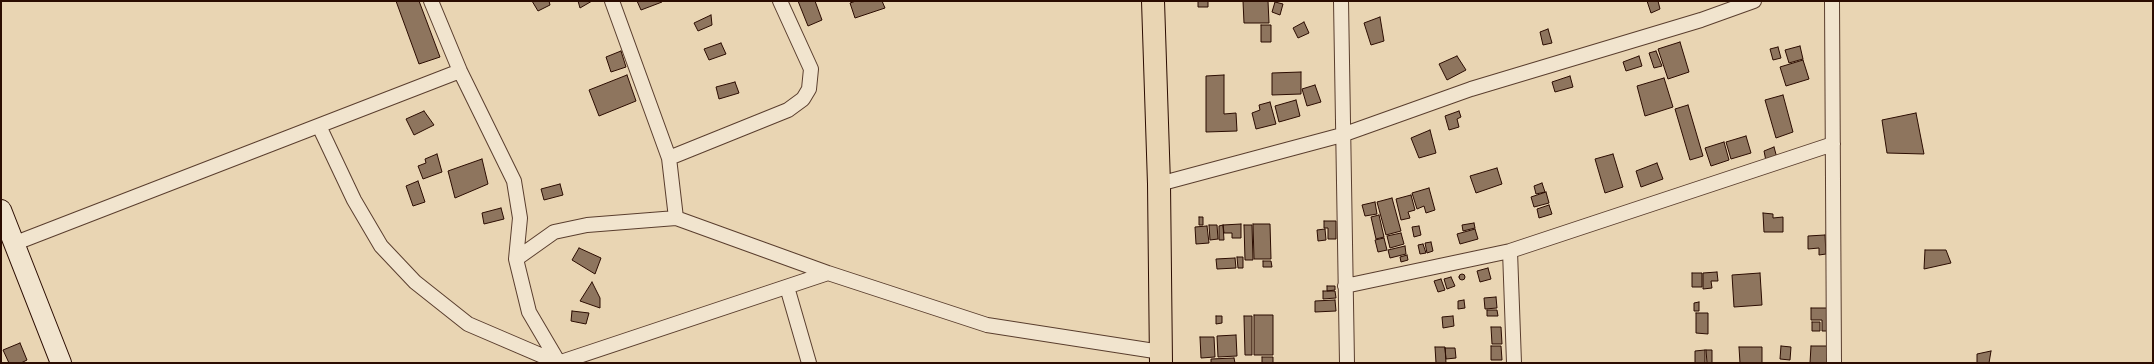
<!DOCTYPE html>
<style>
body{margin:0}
#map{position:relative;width:2154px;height:364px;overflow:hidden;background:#e9d5b3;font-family:Cardo,serif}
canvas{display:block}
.frame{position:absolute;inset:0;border:2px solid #2b0c01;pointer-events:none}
</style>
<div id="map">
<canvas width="2154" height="364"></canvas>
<div class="frame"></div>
</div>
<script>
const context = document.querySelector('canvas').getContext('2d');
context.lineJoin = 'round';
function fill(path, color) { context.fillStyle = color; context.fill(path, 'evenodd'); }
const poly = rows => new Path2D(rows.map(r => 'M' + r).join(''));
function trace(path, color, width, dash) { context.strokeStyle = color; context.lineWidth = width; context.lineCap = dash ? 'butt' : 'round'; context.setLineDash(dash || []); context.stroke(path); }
const building = poly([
 [396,1,419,1,440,57,419,64,396,1],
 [532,1,549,1,550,5,538,11,532,1],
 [578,1,592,1,580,8,578,1],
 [637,1,662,1,662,2,641,10,637,1],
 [798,1,815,1,822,20,808,26,798,1],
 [856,1,882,1,885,8,855,18,850,3,856,1],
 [1198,1,1208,1,1208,7,1198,7,1198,1],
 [1243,1,1268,1,1269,23,1244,23,1243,1],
 [1647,1,1658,1,1660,9,1651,13,1647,1],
 [1275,2,1283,4,1280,15,1272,12,1275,2],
 [711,15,712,25,698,31,694,23,711,15],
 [1380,17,1384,41,1371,45,1364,23,1380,17],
 [1304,22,1309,33,1298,38,1293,28,1304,22],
 [1261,25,1271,25,1271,42,1261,42,1261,25],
 [1548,29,1552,43,1543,45,1540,32,1548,29],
 [1680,42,1689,72,1668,79,1658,49,1680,42],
 [721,43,726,54,709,60,704,49,721,43],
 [1800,46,1803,59,1789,63,1785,50,1800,46],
 [1778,47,1781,58,1773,60,1770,49,1778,47],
 [621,51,626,67,611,72,606,57,621,51],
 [1656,51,1662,66,1654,68,1649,53,1656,51],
 [1457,56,1466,70,1447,80,1439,64,1457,56],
 [1639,56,1642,66,1626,71,1623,62,1639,56],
 [1803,60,1809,79,1786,86,1780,67,1803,60],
 [1301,72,1301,94,1272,95,1272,73,1301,72],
 [627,75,636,101,599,116,589,90,627,75],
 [1224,75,1224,114,1236,113,1237,131,1206,132,1206,76,1224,75],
 [1570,76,1573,87,1555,92,1552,82,1570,76],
 [1664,78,1673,107,1645,116,1637,86,1664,78],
 [735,82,739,93,719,99,716,87,735,82],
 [1315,85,1321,102,1307,106,1302,89,1315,85],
 [1783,95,1793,132,1776,138,1765,100,1783,95],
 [1296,100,1300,116,1279,122,1275,106,1296,100],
 [1270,102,1276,124,1256,129,1252,113,1260,110,1259,105,1270,102],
 [1688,105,1703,156,1690,160,1675,109,1688,105],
 [424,111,434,125,414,135,406,119,424,111],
 [1459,111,1461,117,1457,119,1459,127,1449,130,1445,116,1459,111],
 [1916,113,1924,154,1887,153,1882,120,1916,113],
 [1430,130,1436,153,1419,158,1411,138,1430,130],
 [1746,136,1751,153,1731,159,1726,142,1746,136],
 [1724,142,1729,160,1711,166,1705,148,1724,142],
 [1774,147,1777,158,1766,161,1764,151,1774,147],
 [437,154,442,172,423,179,418,166,426,163,425,159,437,154],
 [1613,154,1623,187,1605,193,1595,159,1613,154],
 [482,159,488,184,455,198,448,171,482,159],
 [1657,163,1663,179,1641,187,1636,171,1657,163],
 [1497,168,1502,184,1476,193,1470,176,1497,168],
 [418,181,425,202,413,206,406,186,418,181],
 [1542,183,1545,192,1536,194,1534,186,1542,183],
 [560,184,563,195,544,200,541,189,560,184],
 [1429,188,1435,210,1426,213,1424,206,1417,209,1412,193,1429,188],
 [1546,192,1549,203,1534,207,1531,197,1546,192],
 [1411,195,1415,210,1408,212,1410,218,1401,220,1396,199,1411,195],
 [1392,198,1401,231,1386,235,1377,202,1392,198],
 [1375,202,1377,214,1365,216,1362,205,1375,202],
 [1549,205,1552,214,1539,218,1537,209,1549,205],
 [501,208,504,219,484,224,482,213,501,208],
 [1763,213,1773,214,1773,218,1783,217,1783,232,1764,232,1763,213],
 [1379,215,1384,237,1376,239,1371,217,1379,215],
 [1199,217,1203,217,1203,225,1199,225,1199,217],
 [1324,221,1336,221,1336,239,1328,239,1328,228,1324,228,1324,221],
 [1474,223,1475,228,1463,231,1462,225,1474,223],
 [1241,224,1241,238,1232,238,1232,233,1224,233,1223,225,1241,224],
 [1253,224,1270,224,1271,259,1254,259,1253,224],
 [1209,225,1217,225,1218,239,1210,240,1209,225],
 [1223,225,1224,240,1219,240,1219,226,1223,225],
 [1244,225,1252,225,1253,260,1245,260,1244,225],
 [1207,226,1209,243,1196,244,1195,227,1207,226],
 [1419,226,1421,235,1414,237,1412,227,1419,226],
 [1325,229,1326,240,1318,241,1317,230,1325,229],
 [1475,229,1478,239,1460,244,1457,234,1475,229],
 [1401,233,1404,244,1390,248,1387,236,1401,233],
 [1825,235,1826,254,1819,255,1819,248,1808,249,1808,236,1825,235],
 [1384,238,1387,250,1378,252,1375,240,1384,238],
 [1431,242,1433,251,1427,253,1425,243,1431,242],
 [1423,244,1426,253,1420,254,1418,245,1423,244],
 [1405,246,1406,254,1390,258,1388,250,1405,246],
 [579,248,601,258,595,274,572,260,579,248],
 [1925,250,1946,250,1951,263,1924,269,1925,250],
 [1407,255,1408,260,1401,262,1400,257,1407,255],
 [1237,257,1243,257,1243,268,1238,268,1237,257],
 [1235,258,1236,268,1217,269,1216,259,1235,258],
 [1263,261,1271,261,1272,267,1263,267,1263,261],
 [1488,268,1491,279,1480,282,1477,271,1488,268],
 [1717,272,1718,281,1711,281,1712,288,1703,289,1703,273,1717,272],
 [1692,273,1702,273,1702,287,1692,287,1692,273],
 [1760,273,1762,305,1734,307,1732,275,1760,273],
 '1459 277a3 3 0 1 1 6 0a3 3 0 1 1-6 0Z',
 [1451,277,1455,286,1447,289,1444,279,1451,277],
 [1441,279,1445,290,1438,292,1434,281,1441,279],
 [592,282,600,298,600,308,580,301,592,282],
 [1327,286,1335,286,1335,290,1327,291,1327,286],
 [1323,291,1335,291,1336,298,1323,299,1323,291],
 [1496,297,1497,308,1485,309,1484,298,1496,297],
 [1335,300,1336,311,1315,312,1315,301,1335,300],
 [1464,300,1465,308,1458,309,1458,301,1464,300],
 [1699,302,1699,311,1694,311,1694,303,1699,302],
 [1811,308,1832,308,1832,331,1822,331,1822,320,1811,320,1811,308],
 [1487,310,1497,310,1498,316,1487,316,1487,310],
 [572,311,589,313,586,324,571,321,572,311],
 [1696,313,1708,313,1708,334,1696,333,1696,313],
 [1254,315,1273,315,1273,355,1254,355,1254,315],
 [1216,316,1222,316,1222,323,1216,324,1216,316],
 [1244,316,1252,316,1252,355,1245,355,1244,316],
 [1453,316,1454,326,1443,328,1442,317,1453,316],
 [1812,322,1820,322,1820,331,1812,331,1812,322],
 [1491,327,1501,327,1502,344,1492,344,1491,327],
 [1236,335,1237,356,1218,357,1217,336,1236,335],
 [1200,337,1214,337,1215,357,1201,358,1200,337],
 [20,343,27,360,21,363,9,363,3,350,20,343],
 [1491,346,1501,346,1502,360,1491,360,1491,346],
 [1781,346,1791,347,1790,360,1780,359,1781,346],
 [1811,346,1830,346,1830,363,1810,363,1811,346],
 [1435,347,1445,347,1446,363,1436,363,1435,347],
 [1739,347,1762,347,1762,363,1740,363,1739,347],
 [1445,348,1455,348,1456,358,1446,359,1445,348],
 [1705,350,1705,363,1695,363,1695,351,1705,350],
 [1706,350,1712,350,1712,363,1707,363,1706,350],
 [1991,351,1989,363,1977,363,1977,354,1991,351],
 [1262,357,1273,357,1273,363,1262,363,1262,357],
 [1234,358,1235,363,1211,363,1211,359,1234,358]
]);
fill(building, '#8e755e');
trace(building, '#2b0c01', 1);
const street = poly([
 [431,1,460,71,514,181,520,218,516,259,529,312,559,363],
 [612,1,669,158,676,218],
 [1341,1,1347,363],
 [1832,1,1834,363],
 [319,126,354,200,381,246,415,282,468,324,559,363],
 [669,158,788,110,803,99,809,89,811,69,780,1],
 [1159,184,1342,135,1471,89,1701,20,1754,1],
 [13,244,460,71],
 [1510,251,1514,363],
 [516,259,554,232,587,225,676,218,828,273,987,325,1161,352],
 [1345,286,1510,251,1833,144],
 [787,287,809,363],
 [558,363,828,273]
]);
const secondary = poly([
 [1,210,61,363]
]);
const primary = poly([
 [1153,1,1159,184,1161,363]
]);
trace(street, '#5a3e2e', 16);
trace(secondary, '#2b0c01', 22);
trace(primary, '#2b0c01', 24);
trace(street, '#f1e4ce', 14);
trace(secondary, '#f1e4ce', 20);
trace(primary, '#e9d5b3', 22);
</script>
